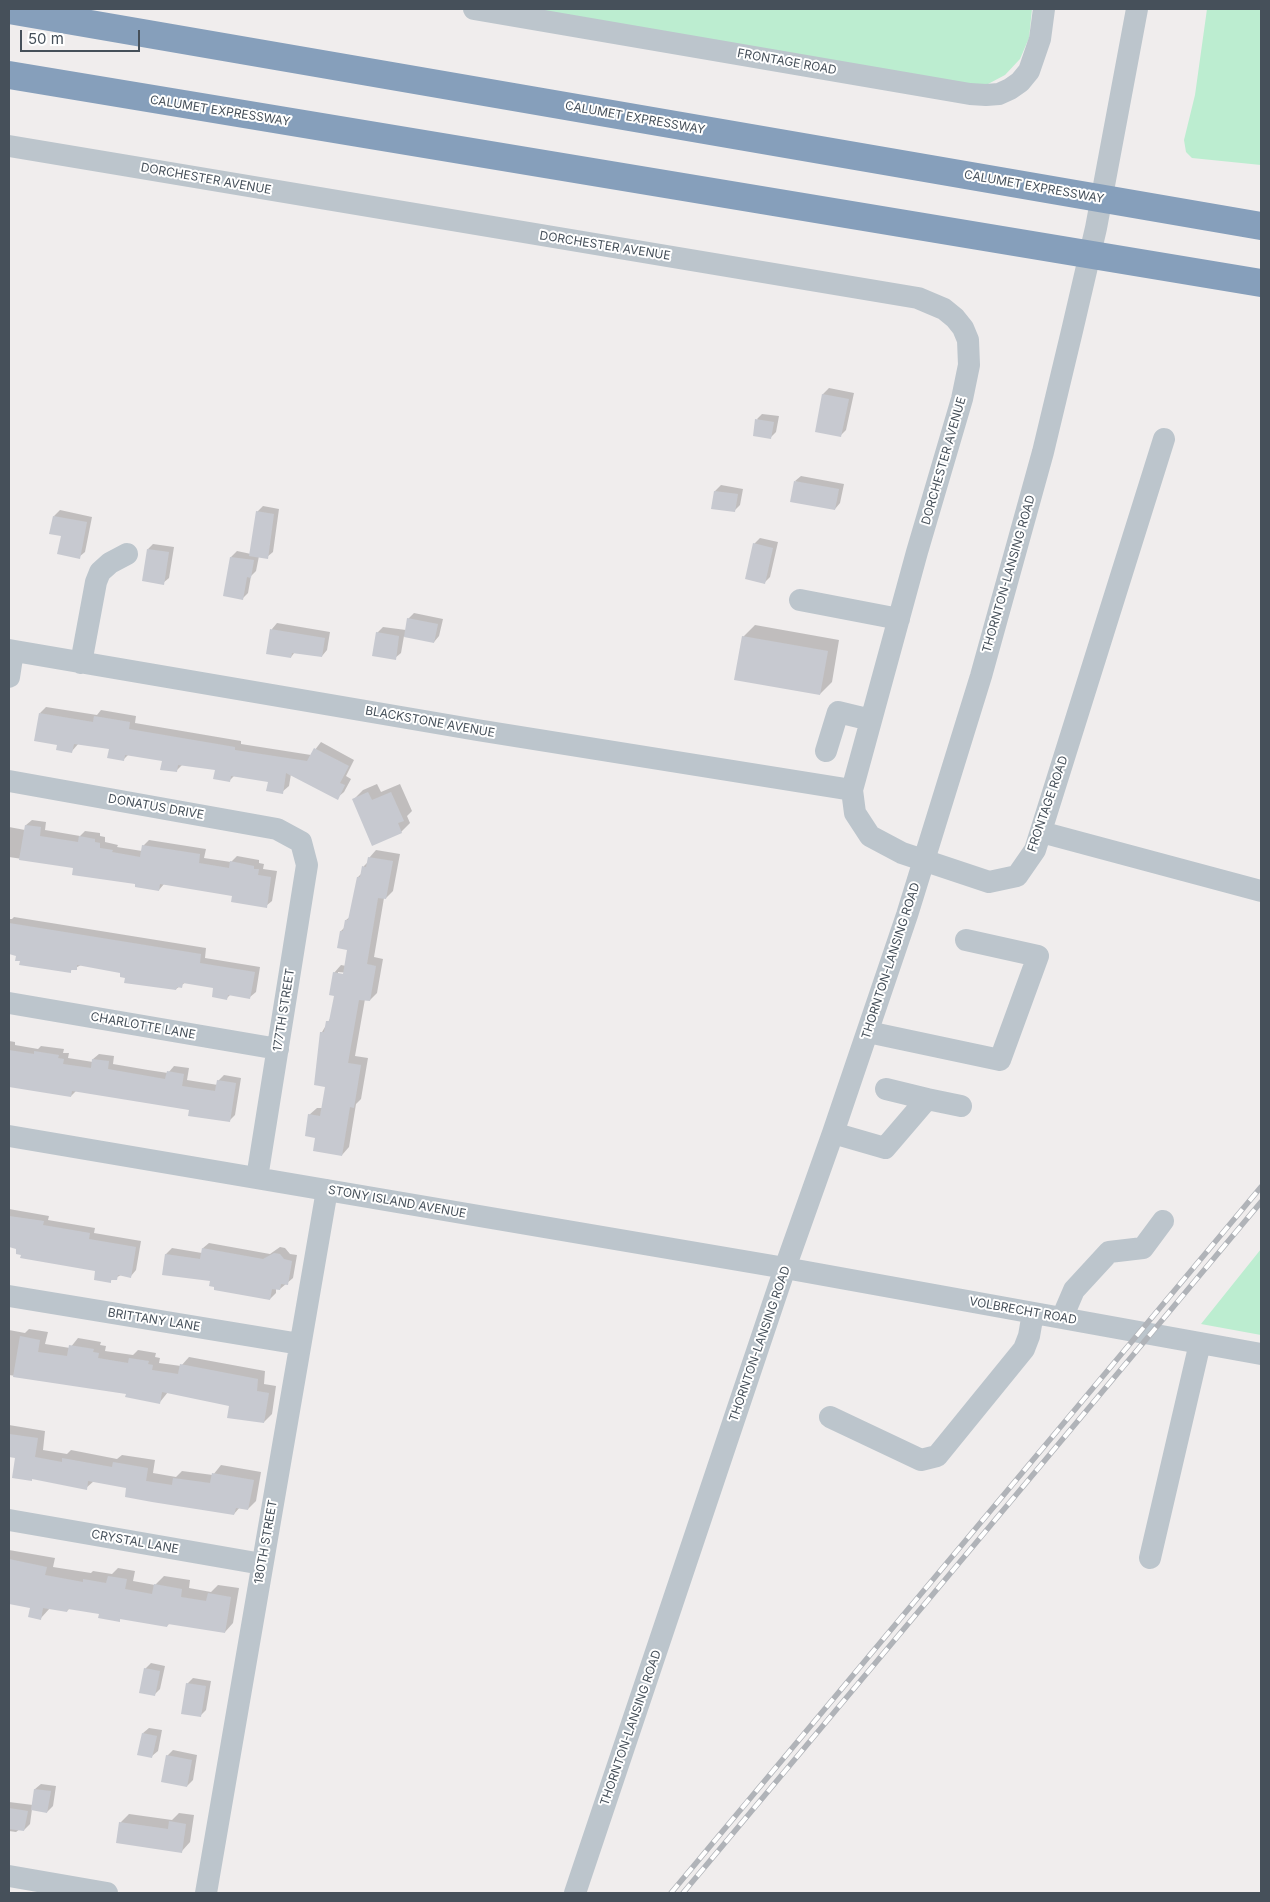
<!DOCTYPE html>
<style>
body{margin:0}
#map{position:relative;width:1270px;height:1902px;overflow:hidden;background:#f0eded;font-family:Inter,sans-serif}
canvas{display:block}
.frame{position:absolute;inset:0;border:10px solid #46505a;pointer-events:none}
.scale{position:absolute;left:20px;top:30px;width:120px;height:22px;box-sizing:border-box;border:2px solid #46505a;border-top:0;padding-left:6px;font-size:15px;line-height:18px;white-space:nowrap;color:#46505a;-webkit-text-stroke:4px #fff;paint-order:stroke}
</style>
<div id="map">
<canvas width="1270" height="1902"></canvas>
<div class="frame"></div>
<div class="scale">50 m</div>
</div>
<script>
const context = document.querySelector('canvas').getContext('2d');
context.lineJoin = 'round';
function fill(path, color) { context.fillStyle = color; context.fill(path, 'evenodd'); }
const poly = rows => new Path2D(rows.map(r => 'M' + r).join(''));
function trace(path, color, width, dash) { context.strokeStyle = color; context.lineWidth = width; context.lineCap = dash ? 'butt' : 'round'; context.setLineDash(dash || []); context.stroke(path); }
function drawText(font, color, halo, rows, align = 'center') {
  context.font = font + ' Inter,sans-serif'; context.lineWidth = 4; context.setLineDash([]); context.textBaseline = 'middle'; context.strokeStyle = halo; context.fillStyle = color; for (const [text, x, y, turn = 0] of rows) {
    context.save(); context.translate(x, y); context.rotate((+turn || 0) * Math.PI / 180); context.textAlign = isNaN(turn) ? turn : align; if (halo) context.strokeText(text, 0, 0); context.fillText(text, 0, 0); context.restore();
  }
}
fill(poly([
 [528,9,1032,9,1029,38,1020,59,1005,75,988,84,971,85],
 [1207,9,1261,9,1261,165,1192,158,1186,152,1184,140,1195,95],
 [1261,1249,1261,1335,1201,1324]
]), '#bcedd0');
fill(poly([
 [829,388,854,393,846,430,841,435,816,431,823,394],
 [762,414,779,416,776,432,770,438,757,419],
 [801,476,844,484,840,503,835,509,795,481],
 [721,485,743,489,740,505,734,511,713,508,715,491],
 [263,506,279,509,273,552,267,557,259,556,256,571,251,576,248,593,243,598,231,557,237,551,251,554,257,512],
 [60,510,92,517,85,552,79,557,62,535,54,516],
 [760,538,778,542,770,577,765,582,754,544],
 [153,544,174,547,169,578,163,583,148,549],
 [414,613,443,619,439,636,434,642,404,636,401,653,395,658,377,633,383,627,406,630,408,619],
 [277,623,330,632,327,650,322,656,295,652,291,657,268,653,272,629],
 [755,625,839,640,832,682,820,694,743,637],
 [46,707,97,715,101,710,136,716,135,723,241,741,241,744,311,755,321,742,354,760,346,776,351,779,344,792,337,798,291,774,289,786,282,792,269,781,234,776,229,781,216,769,183,764,176,771,163,760,129,754,123,760,110,748,79,743,72,751,58,744,40,713],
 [377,784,381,792,400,784,412,811,407,816,410,823,401,832,354,799,363,790],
 [32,820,46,822,45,830,80,836,85,831,100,833,100,836,105,837,105,842,118,845,117,847,142,851,143,846,149,840,206,849,204,858,231,862,237,856,259,860,259,863,264,864,263,869,277,871,272,901,266,906,234,895,164,884,159,890,75,867,9,857,9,827,25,830,26,825],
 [376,850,400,854,393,891,386,898,384,898,374,957,383,959,377,993,370,1000,365,999,355,1056,368,1058,361,1099,356,1104,349,1147,342,1155,317,1136,309,1115,317,1108,323,1108,326,1086,322,1032,331,1017,335,994,334,973,341,965,346,966,348,949,341,931,345,927,346,920,351,916,358,877,362,873,364,866,368,862,369,858],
 [338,972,350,973,349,976,338,974],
 [14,917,206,948,205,958,260,967,256,992,250,997,231,994,227,998,215,987,186,982,176,989,126,977,122,972,81,965,70,971,22,960,17,955,9,953,9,919,12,919],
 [9,1041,15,1042,15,1045,38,1049,41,1046,64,1049,63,1053,69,1053,68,1058,93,1062,93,1059,99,1054,114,1056,113,1064,148,1070,168,1073,174,1066,189,1068,187,1080,218,1085,218,1081,224,1075,241,1078,235,1115,229,1121,190,1109,77,1090,71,1096,9,1085],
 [9,1209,49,1216,48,1220,95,1228,94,1233,141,1241,136,1270,131,1276,121,1275,110,1281,97,1270,9,1246],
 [209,1243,270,1254,280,1247,285,1248,290,1254,297,1255,293,1278,280,1289,276,1288,276,1293,270,1299,211,1280,163,1274,166,1254,172,1248,202,1253,203,1248],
 [29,1329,48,1332,45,1344,70,1348,78,1338,101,1342,100,1345,106,1346,105,1351,133,1355,138,1350,156,1353,155,1357,160,1358,159,1363,181,1366,189,1357,265,1371,264,1384,276,1386,272,1414,264,1422,230,1405,168,1392,160,1402,127,1393,9,1375,9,1330,25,1333],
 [9,1425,45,1431,43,1450,67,1454,71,1450,117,1459,122,1455,155,1460,153,1473,176,1477,182,1471,213,1475,221,1465,261,1472,256,1501,248,1509,240,1507,234,1514,128,1487,94,1481,86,1488,33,1478,31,1480,16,1457,9,1456],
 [9,1550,55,1558,53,1567,91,1573,93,1571,112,1574,118,1568,135,1571,133,1581,155,1585,164,1576,190,1580,189,1588,211,1592,218,1585,239,1588,233,1623,225,1632,170,1623,167,1626,122,1618,119,1620,100,1613,70,1608,67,1611,50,1608,41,1618,31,1607,9,1603],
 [151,1663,165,1666,160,1689,154,1695,145,1669],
 [193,1678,211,1681,206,1710,200,1716,187,1684],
 [149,1728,162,1730,158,1751,152,1756,143,1733],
 [173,1750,197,1755,193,1780,187,1786,167,1756],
 [41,1784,56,1786,53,1806,47,1812,32,1809,30,1824,24,1830,20,1829,16,1832,9,1831,9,1802,33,1805,35,1789],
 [179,1813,194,1815,190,1842,182,1851,120,1823,129,1814,172,1820]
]), '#0003');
fill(poly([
 [822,394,849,399,841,437,815,432],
 [755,419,774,422,771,439,753,436],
 [794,481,839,489,835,510,790,502],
 [714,491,738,494,735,512,711,509],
 [256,511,274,514,268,559,249,556],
 [53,516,87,522,80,559,57,554,61,536,49,534],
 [753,543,773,548,765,584,745,579],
 [147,549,169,552,164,585,142,581],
 [230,557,254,560,251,578,247,577,243,600,223,596],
 [407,618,438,624,434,643,404,637],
 [270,629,325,638,322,657,292,653,291,658,266,654],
 [376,632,399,636,396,660,372,656],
 [742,636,828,651,820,695,734,680],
 [39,713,93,722,94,716,130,722,129,729,235,747,235,750,307,761,314,748,349,766,340,783,345,785,338,800,286,773,283,794,266,791,268,782,231,776,230,782,213,779,215,770,178,765,177,772,160,770,162,761,125,755,124,761,107,758,109,749,74,744,72,753,56,750,57,745,34,741],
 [368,792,372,800,391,792,404,821,398,823,402,833,372,846,352,799],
 [25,825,41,827,40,836,78,842,79,836,95,839,95,842,100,843,100,848,113,850,112,852,140,857,142,845,200,854,199,863,229,868,230,861,254,866,254,869,259,869,258,875,271,877,267,908,231,902,232,896,160,884,159,891,135,887,135,884,72,875,73,868,19,860],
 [368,857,393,861,386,899,378,898,367,964,376,966,370,1001,359,1000,348,1063,361,1065,354,1108,350,1107,342,1156,313,1151,315,1138,305,1136,308,1114,320,1116,325,1087,314,1085,320,1032,324,1032,326,1021,329,1021,334,996,329,995,333,972,343,974,347,950,337,948,340,931,343,931,345,920,348,920,357,877,360,877,362,866,366,867],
 [9,923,201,954,200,963,255,972,250,999,228,995,227,1000,212,997,213,988,183,983,182,988,177,987,176,990,124,983,125,978,120,977,120,973,77,965,77,970,71,970,71,973,19,965,20,961,15,961,16,956,9,954],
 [9,1050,34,1054,34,1051,59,1055,58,1058,64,1059,63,1064,91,1068,92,1059,109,1061,108,1069,165,1079,167,1071,184,1074,182,1086,215,1091,217,1080,236,1083,230,1122,188,1116,189,1110,72,1091,71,1097,9,1087],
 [9,1216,44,1221,43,1225,90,1233,89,1239,136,1247,131,1278,118,1275,117,1280,111,1280,111,1283,94,1280,95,1271,20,1258,21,1255,16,1254,16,1249,9,1247],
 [202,1248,263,1259,274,1253,280,1254,284,1259,292,1261,288,1285,281,1284,280,1290,272,1289,270,1300,214,1290,214,1287,209,1286,210,1281,162,1275,165,1254,200,1259],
 [20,1336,40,1340,38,1352,67,1356,69,1345,94,1349,93,1352,99,1353,98,1358,128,1363,129,1358,149,1361,148,1364,153,1365,152,1370,178,1374,180,1364,258,1379,257,1391,269,1393,264,1423,227,1418,229,1406,162,1392,160,1404,125,1397,126,1394,13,1377],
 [9,1434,38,1438,35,1457,62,1462,62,1458,112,1467,113,1462,148,1468,146,1481,172,1485,173,1478,210,1483,212,1473,254,1480,248,1510,236,1508,234,1515,152,1502,125,1497,126,1488,88,1481,87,1490,32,1479,32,1481,12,1478,15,1458,9,1457],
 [9,1559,47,1567,45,1575,83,1582,83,1579,106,1583,108,1576,127,1579,125,1589,152,1594,154,1584,182,1589,181,1597,206,1601,208,1593,231,1597,225,1633,168,1624,167,1627,120,1619,120,1622,98,1618,99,1614,68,1609,67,1612,43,1608,41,1620,28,1617,30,1608,9,1604],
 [144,1668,160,1671,155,1696,139,1693],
 [186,1683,206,1686,201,1717,181,1714],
 [142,1733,157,1736,152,1758,137,1755],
 [166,1755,192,1760,187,1787,161,1782],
 [34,1789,51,1791,47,1813,31,1810],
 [9,1808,28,1811,24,1831,9,1829],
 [169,1821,186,1824,182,1853,116,1843,119,1822,168,1829]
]), '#c7c9d0');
trace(poly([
 [474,9,970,94,986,95,999,94,1010,89,1020,82,1029,71,1040,39,1044,9],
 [9,146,918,298,944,309,955,318,963,328,968,340,969,365,962,399,917,552,852,790,855,813,870,836,902,853,989,882,1017,876,1035,850,1164,439],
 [800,600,899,619],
 [9,650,477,730,852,790],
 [81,663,96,582,100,572,110,563,127,554],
 [9,677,13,651],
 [826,751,838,712,871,720],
 [9,781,277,829,301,842,307,865,257,1178],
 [1041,832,1261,891],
 [9,1003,278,1049],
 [868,1032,1000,1060,1038,956,966,940],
 [886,1089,927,1099],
 [833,1133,885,1148,927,1099,961,1106],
 [9,1136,785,1268,1261,1354],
 [9,1296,300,1344],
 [1062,1318,1074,1290,1109,1252,1143,1248,1163,1221],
 [830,1417,921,1460,937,1456,1024,1349,1029,1336,1033,1313],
 [9,1520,262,1564],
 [1150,1558,1200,1343],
 [9,1876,107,1893],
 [206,1893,327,1190],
 [575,1893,785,1268,833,1133,907,915,981,676,1043,452,1072,331,1096,228,1137,9]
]), '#bcc5cc', 22);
trace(poly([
 [9,10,1261,226],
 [9,75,1261,283]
]), '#869fbb', 28);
const rail = poly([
 [671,1893,1261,1187],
 [683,1893,1261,1202]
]);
trace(rail, '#b0b3b8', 5.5);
trace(rail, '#fff', 4, [11]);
drawText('12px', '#46505a', '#fff', [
 ["FRONTAGE ROAD",787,62,10],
 ["CALUMET EXPRESSWAY",220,111,9],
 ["CALUMET EXPRESSWAY",635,118,10],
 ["DORCHESTER AVENUE",206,179,10],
 ["CALUMET EXPRESSWAY",1034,187,10],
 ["DORCHESTER AVENUE",605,246,9],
 ["DORCHESTER AVENUE",944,461,-74],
 ["THORNTON-LANSING ROAD",1009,574,-74],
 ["BLACKSTONE AVENUE",430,722,10],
 ["FRONTAGE ROAD",1048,804,-71],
 ["DONATUS DRIVE",156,807,10],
 ["THORNTON-LANSING ROAD",891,961,-72],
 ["177TH STREET",284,1010,-81],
 ["CHARLOTTE LANE",143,1026,10],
 ["STONY ISLAND AVENUE",397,1202,10],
 ["VOLBRECHT ROAD",1023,1311,10],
 ["BRITTANY LANE",154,1320,9],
 ["THORNTON-LANSING ROAD",760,1344,-71],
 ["CRYSTAL LANE",135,1542,10],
 ["180TH STREET",266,1542,-80],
 ["THORNTON-LANSING ROAD",631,1728,-71]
]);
</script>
